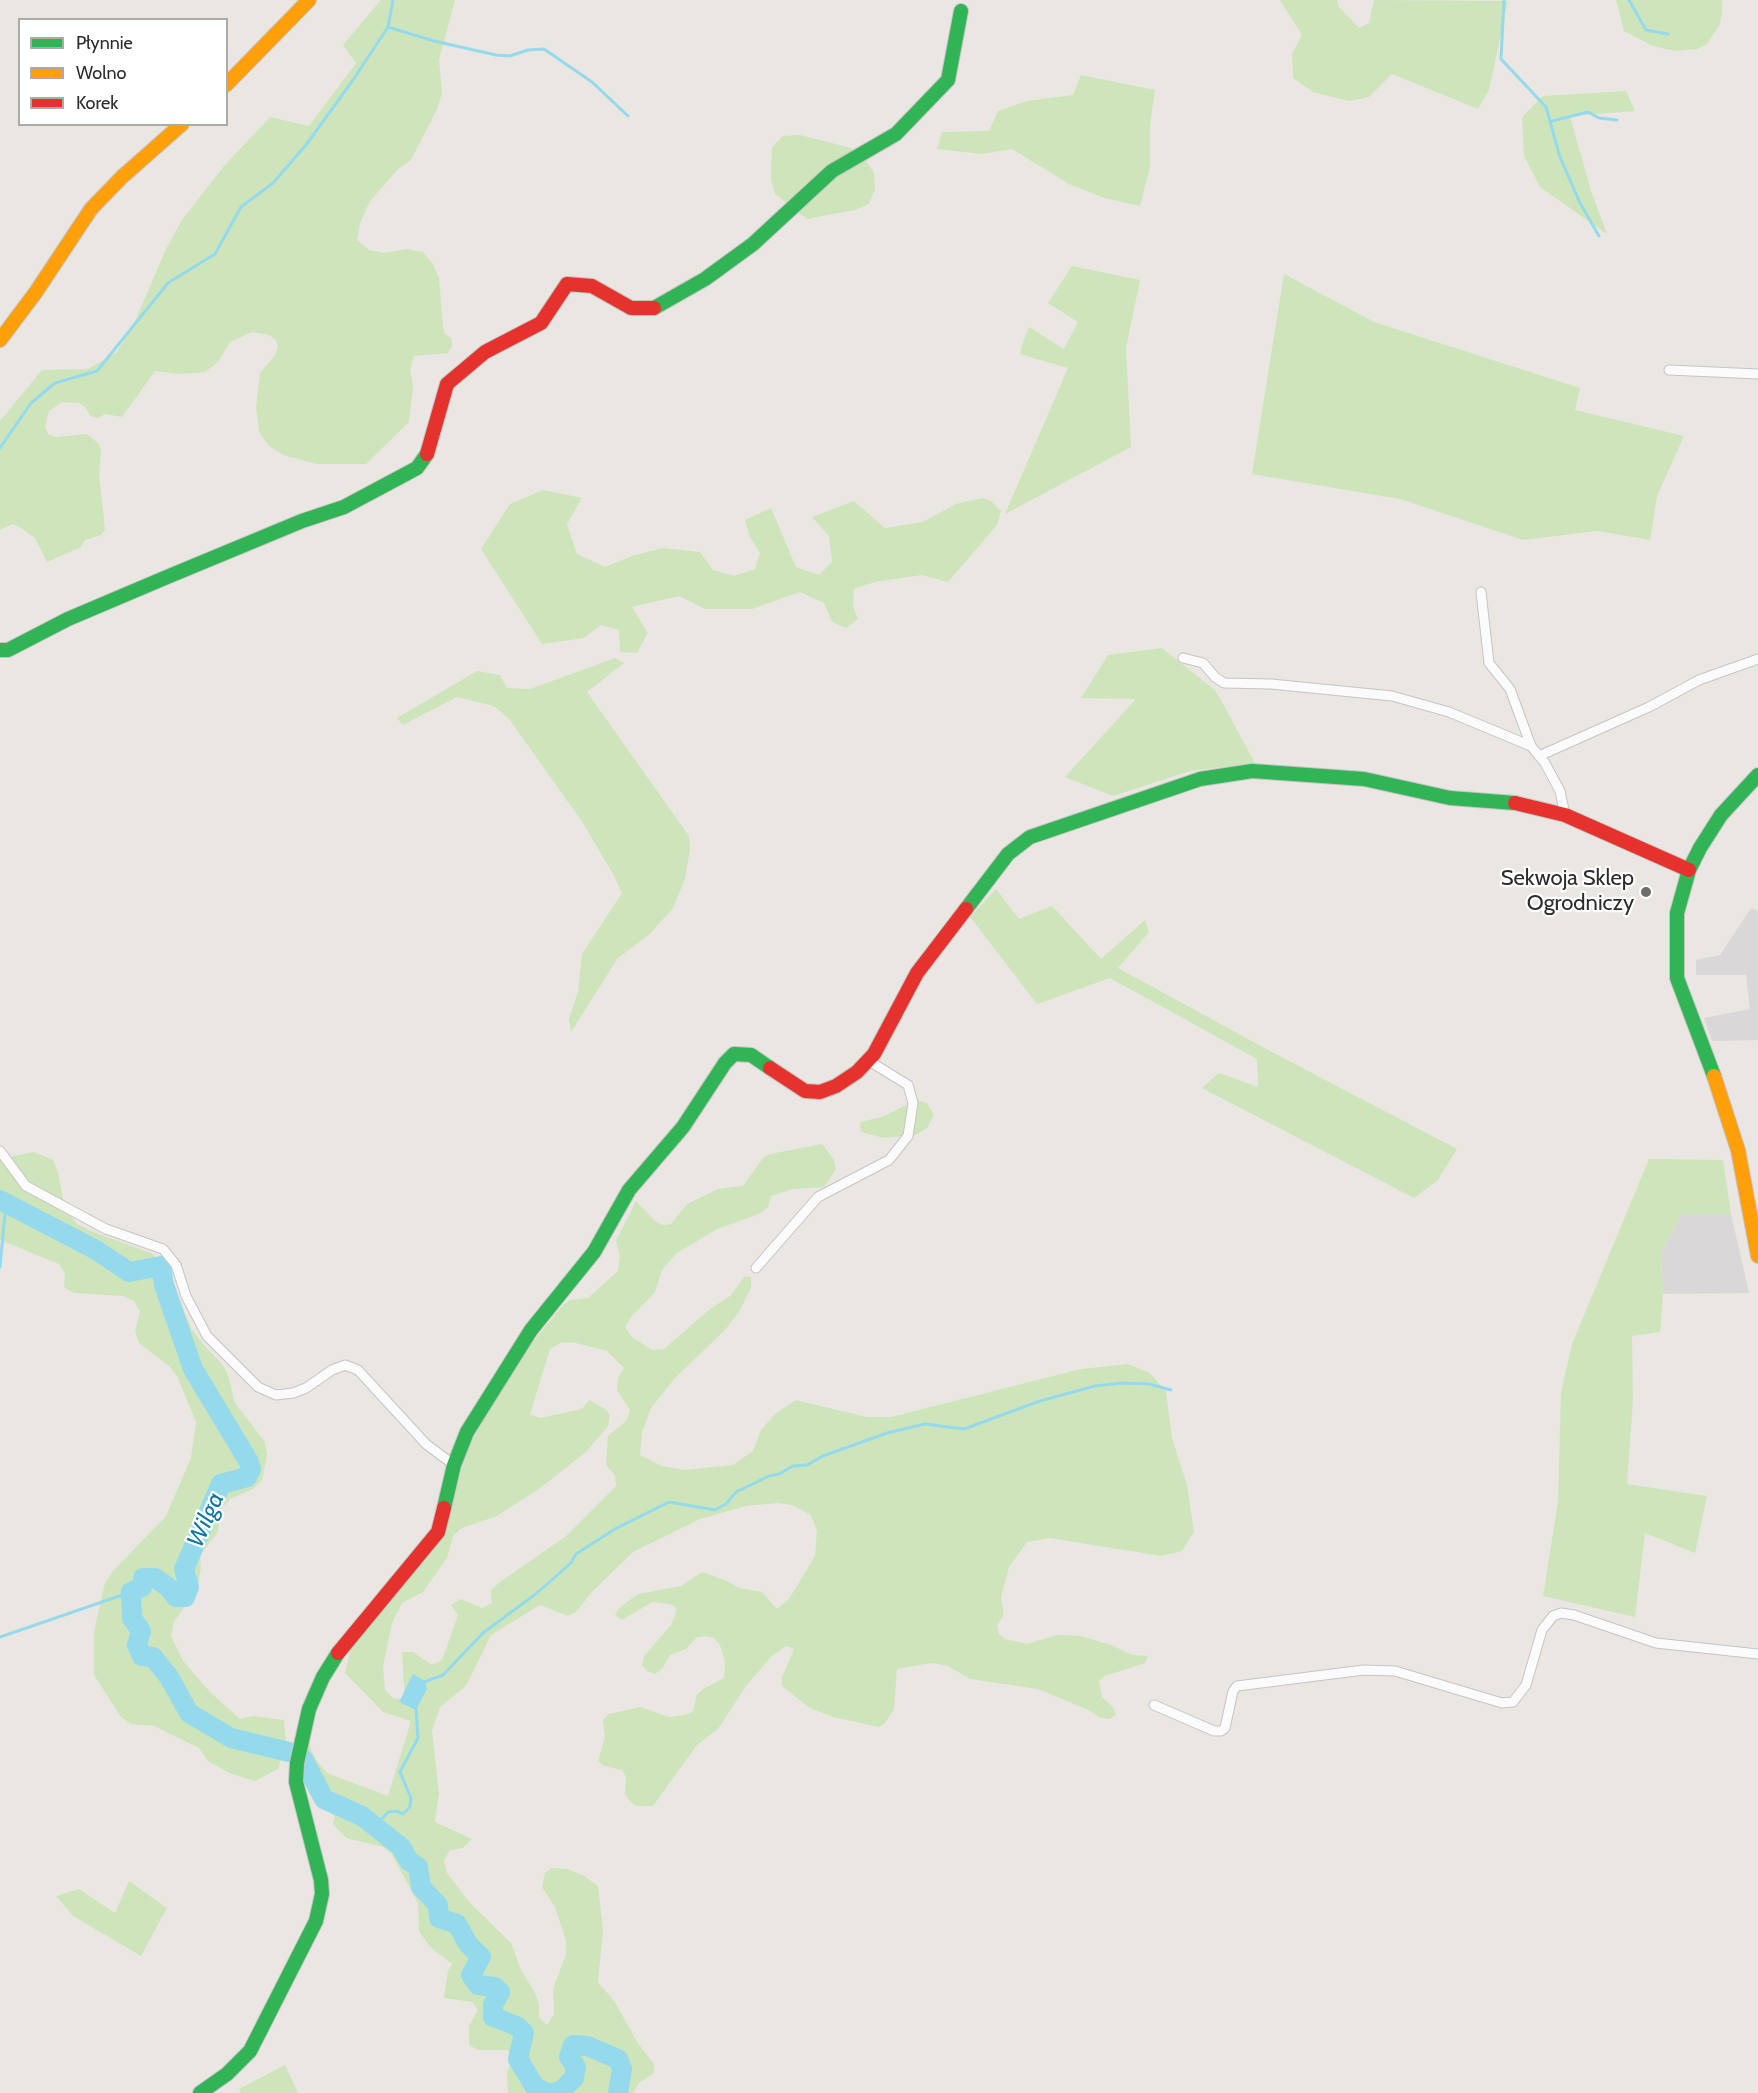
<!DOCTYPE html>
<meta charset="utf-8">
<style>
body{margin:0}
#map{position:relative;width:1758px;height:2093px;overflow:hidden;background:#eae6e2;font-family:Cabin,sans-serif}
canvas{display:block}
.legend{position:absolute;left:18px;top:18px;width:210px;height:108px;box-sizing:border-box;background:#fff;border:2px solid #ababab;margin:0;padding:8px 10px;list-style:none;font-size:18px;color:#2c2c2c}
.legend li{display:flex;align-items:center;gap:12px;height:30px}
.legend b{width:30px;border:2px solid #ababab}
</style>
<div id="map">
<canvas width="1758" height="2093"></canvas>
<ul class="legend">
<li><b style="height:8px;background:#30b455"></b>Płynnie</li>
<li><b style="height:8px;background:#ff9f0a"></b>Wolno</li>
<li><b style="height:8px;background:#e5322d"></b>Korek</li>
</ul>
</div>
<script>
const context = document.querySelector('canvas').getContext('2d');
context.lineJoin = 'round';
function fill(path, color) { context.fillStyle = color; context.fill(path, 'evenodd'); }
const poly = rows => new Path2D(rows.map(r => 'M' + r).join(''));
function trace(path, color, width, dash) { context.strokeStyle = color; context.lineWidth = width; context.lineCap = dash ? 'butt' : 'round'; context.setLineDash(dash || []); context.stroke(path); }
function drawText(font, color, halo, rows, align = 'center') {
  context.font = font + ' Cabin,sans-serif'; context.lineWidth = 4.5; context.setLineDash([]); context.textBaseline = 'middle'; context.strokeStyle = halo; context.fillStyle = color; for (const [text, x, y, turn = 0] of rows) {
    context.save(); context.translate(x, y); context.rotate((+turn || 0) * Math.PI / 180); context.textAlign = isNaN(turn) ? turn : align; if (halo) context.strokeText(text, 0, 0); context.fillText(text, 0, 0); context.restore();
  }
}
fill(poly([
 [1751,908,1758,911,1758,1040,1712,1041,1704,1018,1750,1009,1746,975,1696,975,1696,960,1720,955],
 [1682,1214,1731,1214,1749,1293,1663,1294,1661,1253]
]), '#dad7d9');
fill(poly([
 [381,0,455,0,439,60,442,92,438,107,411,160,398,169,370,201,360,223,357,240,369,250,384,253,407,249,423,252,433,264,439,278,443,327,445,334,451,338,452,346,448,353,414,356,410,370,413,386,409,422,366,464,317,464,283,455,269,446,259,432,256,407,260,373,275,355,278,347,276,340,269,335,252,332,230,342,218,362,205,372,179,374,155,371,122,417,105,414,98,418,90,416,86,408,79,403,62,402,49,411,45,427,48,434,56,437,87,434,99,444,101,451,99,475,105,529,101,535,85,540,81,547,47,562,35,538,21,528,13,524,0,530,0,421,42,370,88,369,116,353,133,326,166,249,182,220,224,166,270,117,309,126,356,63,343,45],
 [1280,0,1337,0,1339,7,1359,28,1369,23,1374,0,1508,1,1489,90,1478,109,1392,74,1369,97,1349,101,1313,92,1293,78,1292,54,1302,35],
 [1616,0,1722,0,1722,13,1720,24,1707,44,1697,49,1675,51,1653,46,1624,31],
 [1081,75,1155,90,1150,125,1150,167,1140,206,1104,198,1069,184,1012,149,982,154,937,149,942,132,989,131,998,111,1027,101,1073,95],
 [1626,91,1635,111,1570,116,1591,191,1607,234,1540,187,1524,156,1522,117,1543,96],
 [800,135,851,148,864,158,874,173,875,189,869,204,855,210,807,219,775,194,771,179,772,147,783,136],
 [1072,266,1140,280,1126,348,1131,447,1005,514,1068,368,1020,354,1023,342,1029,327,1064,349,1078,322,1048,303],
 [1284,274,1374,322,1580,388,1575,410,1684,436,1657,496,1650,540,1597,531,1523,540,1400,499,1252,474],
 [543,490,582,498,567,524,577,554,605,567,632,556,662,548,700,552,713,570,734,576,755,569,760,553,750,537,745,520,771,508,796,567,819,575,832,562,829,536,812,517,854,501,885,528,923,522,956,504,983,498,991,501,1001,511,997,525,948,582,922,575,875,582,854,589,853,606,858,619,846,628,832,622,824,603,800,592,752,609,705,609,679,596,632,607,648,633,637,653,620,652,619,630,601,625,584,638,542,644,481,549,510,504],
 [1162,648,1216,691,1255,763,1190,771,1113,796,1065,777,1136,699,1081,698,1108,655],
 [615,658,624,663,587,692,689,836,690,849,685,879,673,908,650,934,618,958,571,1032,569,1019,578,992,582,954,622,893,613,874,583,823,509,719,494,706,457,697,403,725,397,718,477,671,500,675,507,688,530,689],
 [996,889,1019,919,1052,906,1101,959,1145,920,1149,932,1118,968,1270,1051,1457,1149,1438,1180,1414,1198,1202,1088,1219,1073,1258,1087,1257,1059,1110,978,1037,1004,970,917],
 [916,1100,927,1103,934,1115,927,1128,916,1135,884,1138,861,1132,860,1122,882,1117],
 [822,1144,834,1160,836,1169,824,1187,793,1189,771,1196,768,1207,759,1214,717,1229,677,1253,662,1270,655,1292,631,1317,625,1327,632,1337,652,1350,664,1349,709,1310,730,1296,745,1276,751,1277,751,1288,739,1312,725,1330,675,1378,651,1408,642,1432,640,1455,662,1466,685,1470,733,1465,753,1451,761,1430,776,1413,796,1400,867,1417,891,1417,1081,1369,1128,1364,1150,1373,1166,1392,1172,1438,1187,1485,1194,1532,1182,1551,1161,1556,1050,1538,1027,1542,1009,1567,1001,1597,1004,1614,997,1626,999,1634,1005,1639,1027,1644,1057,1635,1081,1636,1111,1645,1132,1655,1148,1656,1145,1663,1105,1676,1099,1681,1102,1697,1113,1707,1116,1715,1109,1719,1101,1718,1086,1709,1038,1689,970,1679,948,1666,931,1663,897,1669,894,1709,885,1723,879,1727,833,1717,810,1708,782,1686,782,1677,794,1649,786,1646,772,1656,746,1686,718,1729,697,1745,653,1806,636,1806,630,1801,625,1794,626,1777,622,1770,604,1766,598,1761,605,1737,603,1720,609,1714,640,1707,669,1717,685,1715,693,1711,697,1695,703,1689,724,1678,725,1661,720,1645,714,1638,706,1636,697,1637,686,1649,670,1655,662,1669,655,1674,647,1671,642,1665,644,1656,671,1625,677,1609,670,1604,652,1602,622,1620,615,1615,619,1608,638,1594,681,1586,702,1572,725,1580,739,1588,762,1592,777,1609,789,1599,815,1556,817,1531,811,1515,792,1505,777,1503,746,1506,700,1519,633,1552,591,1593,576,1612,568,1616,540,1605,491,1635,466,1686,440,1707,432,1731,439,1793,435,1822,472,1839,463,1848,450,1850,444,1861,447,1873,470,1903,511,1943,521,1970,535,1993,539,2004,539,2017,547,2025,554,2014,553,1989,566,1954,566,1941,555,1907,542,1887,545,1873,552,1868,568,1869,584,1876,598,1886,603,1930,598,1982,615,2002,637,2042,654,2064,654,2073,639,2083,633,2093,508,2093,507,2072,514,2055,507,2050,478,2050,469,2045,469,2026,478,2010,472,2002,444,1998,448,1971,452,1964,430,1947,419,1931,418,1903,391,1853,383,1847,346,1838,333,1824,335,1816,320,1804,310,1789,305,1762,307,1739,316,1760,327,1773,388,1796,411,1721,383,1712,345,1673,353,1640,388,1594,416,1571,431,1553,441,1533,470,1444,508,1373,563,1305,570,1300,588,1298,618,1271,620,1256,616,1241,636,1201,655,1221,663,1225,671,1224,687,1204,718,1189,743,1186,763,1158,770,1154],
 [572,1342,607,1351,624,1368,618,1378,617,1390,630,1410,626,1421,608,1436,606,1465,615,1475,616,1486,566,1536,500,1582,491,1590,492,1603,482,1608,461,1599,451,1605,458,1615,442,1660,432,1665,413,1652,402,1652,405,1700,393,1698,385,1690,383,1667,392,1623,402,1603,423,1592,447,1558,453,1536,462,1528,497,1516,539,1489,586,1452,608,1426,610,1415,605,1409,589,1400,582,1409,540,1418,530,1414,550,1349,560,1343],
 [34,1152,53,1160,58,1172,64,1205,76,1223,88,1230,151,1253,166,1266,191,1328,203,1344,222,1364,228,1375,235,1403,265,1442,267,1455,262,1480,253,1489,230,1499,222,1508,217,1534,200,1554,201,1567,197,1591,174,1621,171,1636,183,1661,210,1692,240,1719,253,1716,284,1720,286,1743,278,1769,255,1781,229,1773,208,1761,199,1748,154,1726,131,1724,121,1717,94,1675,94,1631,105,1583,112,1572,166,1516,191,1458,196,1422,177,1376,169,1366,139,1343,135,1331,140,1312,134,1301,123,1296,74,1293,64,1287,65,1274,59,1264,0,1240,0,1159],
 [1649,1159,1723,1160,1731,1214,1682,1214,1661,1253,1663,1294,1660,1332,1632,1336,1633,1400,1627,1484,1707,1496,1695,1553,1645,1533,1635,1617,1543,1596,1558,1502,1561,1392,1572,1344],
 [129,1881,167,1908,141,1956,73,1916,56,1896,79,1889,115,1913],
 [285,2065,298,2093,241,2093,239,2089]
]), '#cee5bb');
fill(poly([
 [413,1674,425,1681,427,1689,416,1710,399,1702]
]), '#95daec');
trace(poly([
 [1504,0,1501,59,1546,107,1560,157,1580,203,1599,236],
 [1629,0,1646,30,1668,34],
 [388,27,434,41,496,55,510,56,528,50,544,49,592,82,628,116],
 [1552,121,1588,112,1599,118,1617,120],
 [0,448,31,403,55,383,97,371,168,283,215,254,241,207,273,183,306,145,353,80,388,27,393,0],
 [0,1267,6,1203],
 [0,1637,131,1592],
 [424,1682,443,1675,483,1633,537,1593,571,1563,576,1554,615,1529,669,1502,715,1510,726,1504,736,1492,769,1476,779,1474,793,1466,807,1465,823,1456,887,1433,925,1424,964,1429,1040,1401,1095,1386,1122,1383,1149,1384,1171,1390],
 [367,1820,381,1820,388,1812,396,1811,403,1814,410,1807,411,1798,400,1772,418,1738,416,1708]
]), '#95daec', 3);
trace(poly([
 [0,1200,96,1250,129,1272,161,1266,164,1285,193,1369,249,1462,251,1469,247,1477,221,1484,184,1569,189,1587,185,1597,176,1597,168,1587,155,1578,143,1578,142,1587,131,1592,132,1618,141,1631,137,1645,142,1656,153,1657,169,1677,189,1713,231,1738,289,1752],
 [303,1759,324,1799,362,1816,401,1847,409,1861,418,1867,421,1887,438,1905,439,1918,457,1924,468,1944,481,1957,471,1975,478,1985,495,1987,500,1992,493,2005,493,2017,517,2026,524,2033,518,2059,535,2087,547,2093],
 [552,2093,561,2091,574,2078,576,2067,569,2057,573,2045,587,2046,618,2059,622,2069,618,2093]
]), '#95daec', 20);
const street = poly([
 [1669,370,1758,374],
 [1481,592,1489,663,1510,689,1531,746],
 [1183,658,1203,663,1215,677,1224,683,1271,684,1392,696,1449,712,1531,746,1545,763,1560,791,1565,815],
 [1539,756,1649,707,1699,680,1758,659],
 [0,1151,26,1186,106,1229,163,1249,176,1265,186,1296,207,1336,258,1387,276,1395,293,1393,306,1388,332,1370,345,1365,358,1370,426,1444,454,1465],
 [756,1268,818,1197,889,1160,908,1136,913,1103,908,1085,869,1061],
 [1154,1705,1214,1731,1221,1731,1225,1728,1233,1691,1237,1686,1364,1670,1395,1671,1502,1703,1513,1702,1526,1685,1542,1630,1553,1616,1561,1613,1574,1615,1656,1643,1758,1654]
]);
const fast = poly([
 [654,308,705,279,753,244,832,171,896,134,948,80,961,11],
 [0,650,8,650,68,619,167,577,302,521,344,507,417,468,427,454],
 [966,909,1008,854,1030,837,1200,779,1252,771,1364,779,1450,798,1515,803],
 [1714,1076,1677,978,1677,913,1689,870,1700,848,1721,815,1758,775],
 [444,1508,454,1465,467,1432,531,1330,594,1252,629,1190,683,1127,725,1063,734,1054,751,1055,770,1068],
 [200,2093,227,2074,250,2051,316,1921,322,1894,321,1880,296,1782,297,1763,309,1709,323,1677,338,1653]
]);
const slow = poly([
 [226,85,309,0],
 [0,340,36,292,91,209,122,177,182,124],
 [1714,1076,1738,1150,1758,1256]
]);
const jam = poly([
 [427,454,447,384,485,352,541,323,567,284,592,286,631,308,654,308],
 [1515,803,1565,815,1689,870],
 [770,1068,805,1091,820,1092,836,1086,857,1072,874,1054,917,973,966,909],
 [338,1653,438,1532,444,1508]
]);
trace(street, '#c6c4c5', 11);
trace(fast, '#c6c4c5', 16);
trace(slow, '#c6c4c5', 16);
trace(jam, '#c6c4c5', 16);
trace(street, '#fcfbfb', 9);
trace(fast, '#30b455', 14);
trace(slow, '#ff9f0a', 14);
trace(jam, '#e5322d', 14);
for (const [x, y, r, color] of [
 [1646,892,6,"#6e6d6c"]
]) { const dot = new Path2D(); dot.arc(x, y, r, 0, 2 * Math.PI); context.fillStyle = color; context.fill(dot); trace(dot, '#fff', 2); }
drawText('22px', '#2c2c2c', '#fff', [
 ["Sekwoja Sklep",1634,879],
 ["Ogrodniczy",1634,904]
], 'right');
drawText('italic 24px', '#0c75a0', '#fff', [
 ["Wilga",206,1520,-66]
]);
</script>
